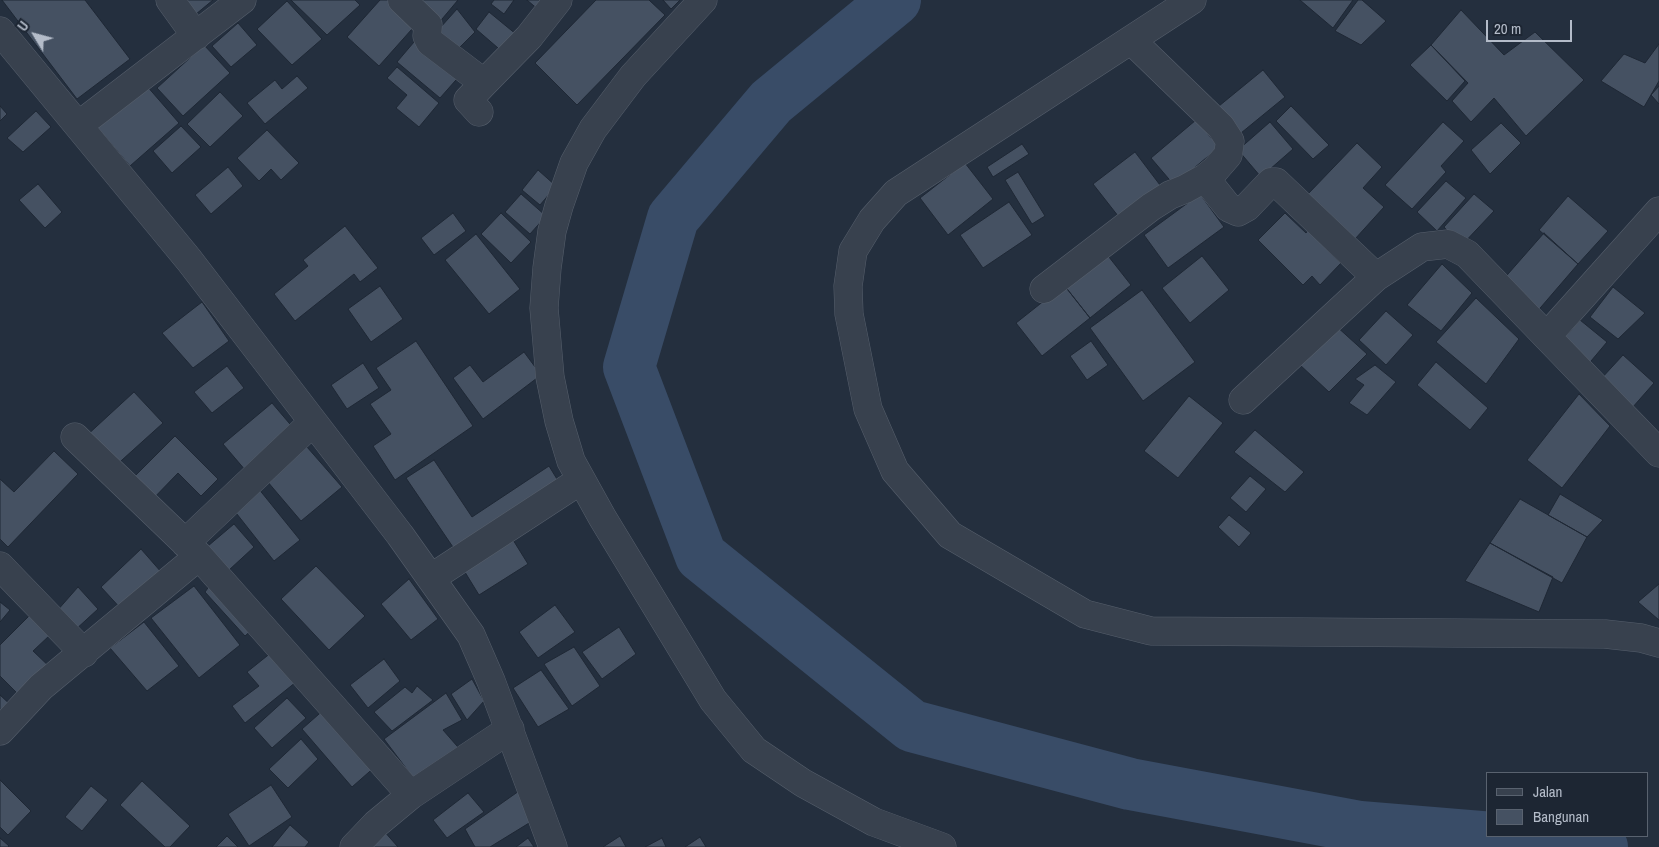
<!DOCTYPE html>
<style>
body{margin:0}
#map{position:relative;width:1659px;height:847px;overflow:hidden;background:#242f3e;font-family:"Archivo Narrow",sans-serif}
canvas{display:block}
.legend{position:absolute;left:1486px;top:772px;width:162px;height:65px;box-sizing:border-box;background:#1d2633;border:1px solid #59626f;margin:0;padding:6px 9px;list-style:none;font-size:15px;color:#b4bcc9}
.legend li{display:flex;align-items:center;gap:10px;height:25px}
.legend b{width:25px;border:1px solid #59626f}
.north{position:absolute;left:10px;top:10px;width:50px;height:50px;-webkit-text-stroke:4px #1d2633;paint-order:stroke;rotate:307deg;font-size:14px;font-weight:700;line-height:20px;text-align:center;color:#b4bcc9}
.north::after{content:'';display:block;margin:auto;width:18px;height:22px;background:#b4bcc9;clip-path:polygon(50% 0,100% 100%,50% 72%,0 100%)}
.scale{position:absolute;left:1486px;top:20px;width:86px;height:22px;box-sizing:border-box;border:2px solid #b4bcc9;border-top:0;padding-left:6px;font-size:15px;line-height:18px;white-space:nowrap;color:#b4bcc9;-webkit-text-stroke:4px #1d2633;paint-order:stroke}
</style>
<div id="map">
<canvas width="1659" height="847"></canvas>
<ul class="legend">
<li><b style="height:6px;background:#38414e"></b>Jalan</li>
<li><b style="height:14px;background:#455162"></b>Bangunan</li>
</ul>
<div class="north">U</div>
<div class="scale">20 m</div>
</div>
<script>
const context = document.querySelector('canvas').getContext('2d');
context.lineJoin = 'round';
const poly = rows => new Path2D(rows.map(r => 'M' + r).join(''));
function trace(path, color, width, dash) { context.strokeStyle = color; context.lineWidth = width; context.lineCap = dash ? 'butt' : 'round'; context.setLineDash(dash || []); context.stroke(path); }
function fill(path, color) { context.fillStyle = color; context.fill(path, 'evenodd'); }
trace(poly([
 [895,0,771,102,673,218,629,367,701,556,912,726,1130,784,1360,827,1602,847]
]), '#394c67', 52);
const building = poly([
 [2,0,85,0,130,59,77,99,2,0],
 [175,0,213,0,190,19,175,0],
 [291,0,355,0,360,5,327,35,291,0],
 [380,0,397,0,420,20,379,66,347,37,380,0],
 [406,0,458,0,437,25,406,0],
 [494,0,514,0,504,14,491,4,494,0],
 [527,0,548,0,540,11,527,0],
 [596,0,649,0,665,15,577,105,535,63,596,0],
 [663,0,680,0,671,9,663,0],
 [1300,0,1353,0,1333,28,1300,0],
 [1358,0,1362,0,1386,21,1361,45,1335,31,1358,0],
 [287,1,322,39,292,65,257,29,287,1],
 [457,9,475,32,451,56,431,38,457,9],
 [1461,10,1504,55,1535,32,1584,80,1526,136,1494,98,1471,122,1452,101,1468,83,1431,45,1461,10],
 [489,12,517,35,505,54,476,29,489,12],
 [238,23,257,45,231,67,212,46,238,23],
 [420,35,463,72,440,98,397,62,420,35],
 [1659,44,1659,81,1644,107,1601,81,1624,54,1645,63,1659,44],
 [204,45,230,73,183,116,157,88,204,45],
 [1431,45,1465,81,1447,101,1410,65,1431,45],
 [397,67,439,103,419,127,396,108,407,95,387,78,397,67],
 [1263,70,1285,97,1241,133,1219,106,1263,70],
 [297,76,308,88,265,124,247,103,275,80,282,89,297,76],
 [146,85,179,123,130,166,97,127,146,85],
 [1659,86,1659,104,1651,95,1659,86],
 [220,92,243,116,210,147,187,124,220,92],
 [0,106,7,114,0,121,0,106],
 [1291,106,1329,145,1313,159,1276,121,1291,106],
 [36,111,51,127,23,152,7,138,36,111],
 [1196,120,1219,147,1174,185,1151,158,1196,120],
 [1270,122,1293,149,1261,177,1238,150,1270,122],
 [1443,122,1464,141,1441,166,1446,172,1412,209,1385,185,1443,122],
 [1501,123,1521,143,1490,174,1471,150,1501,123],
 [181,126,201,147,172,173,153,151,181,126],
 [267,130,299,163,281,180,271,169,259,181,237,158,267,130],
 [1357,143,1382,167,1363,188,1384,207,1355,239,1308,194,1357,143],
 [1022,144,1029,154,993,177,987,167,1022,144],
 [1135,152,1163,189,1122,221,1093,184,1135,152],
 [965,163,993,199,948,235,920,198,965,163],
 [228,167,243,186,211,214,195,195,228,167],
 [538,170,556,186,540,205,522,190,538,170],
 [1018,172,1045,216,1032,224,1005,180,1018,172],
 [1446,181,1466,198,1437,231,1417,212,1446,181],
 [38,184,62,212,45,228,19,200,38,184],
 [521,194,546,216,530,234,505,212,521,194],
 [1200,194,1224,227,1168,268,1144,235,1200,194],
 [1474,194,1494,211,1461,246,1444,227,1474,194],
 [1568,196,1608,231,1578,264,1539,230,1568,196],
 [1009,202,1032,235,983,268,960,235,1009,202],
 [453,213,466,231,434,255,421,238,453,213],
 [501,213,531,242,511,263,481,234,501,213],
 [1285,213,1306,233,1315,224,1329,238,1322,245,1341,263,1320,285,1312,276,1303,285,1258,240,1285,213],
 [345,226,378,268,360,282,354,274,295,321,274,294,308,266,303,260,345,226],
 [1544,233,1578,264,1535,314,1501,282,1544,233],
 [476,234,520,289,489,314,445,260,476,234],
 [1105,252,1131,285,1090,318,1064,285,1105,252],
 [1202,256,1229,290,1190,323,1162,288,1202,256],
 [1442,264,1472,293,1441,331,1407,305,1442,264],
 [1064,285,1090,318,1042,356,1016,323,1064,285],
 [380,286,403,319,371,342,348,309,380,286],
 [1613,287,1645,313,1618,339,1590,317,1613,287],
 [1142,290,1195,362,1143,401,1090,328,1142,290],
 [1476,298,1519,339,1486,384,1436,342,1476,298],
 [202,302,229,341,193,368,162,333,202,302],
 [1386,311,1413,335,1386,365,1359,340,1386,311],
 [1580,320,1607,342,1586,367,1559,344,1580,320],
 [1335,325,1367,354,1329,392,1299,364,1335,325],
 [416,341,473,426,395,480,373,446,391,434,370,404,391,390,376,368,416,341],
 [1091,341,1108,365,1087,380,1070,356,1091,341],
 [524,352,541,375,483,419,453,378,470,365,483,382,524,352],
 [1623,355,1654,383,1632,408,1600,380,1623,355],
 [1436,362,1488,408,1470,430,1417,385,1436,362],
 [363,363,379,388,347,409,331,385,363,363],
 [1375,365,1396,382,1367,415,1349,403,1364,385,1355,379,1375,365],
 [227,366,244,388,212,413,194,392,227,366],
 [134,392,163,423,112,469,84,438,134,392],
 [1579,394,1610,426,1562,488,1527,460,1579,394],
 [1189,396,1223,423,1178,478,1144,451,1189,396],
 [272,403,295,430,246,471,223,444,272,403],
 [1255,430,1304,472,1285,492,1234,452,1255,430],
 [175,436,218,479,201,496,178,473,150,502,129,482,175,436],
 [307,447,342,487,301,521,267,481,307,447],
 [54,451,78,474,8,547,0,539,0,479,14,492,54,451],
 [434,460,472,517,549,466,560,484,457,553,406,478,434,460],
 [1250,476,1266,489,1246,512,1230,498,1250,476],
 [258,488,300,540,274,561,233,509,258,488],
 [1560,494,1603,520,1587,537,1548,515,1560,494],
 [1520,499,1587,537,1562,583,1490,543,1520,499],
 [1229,515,1251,533,1239,547,1218,527,1229,515],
 [234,524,254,547,229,570,208,546,234,524],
 [510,535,528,564,479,595,460,564,510,535],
 [1490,543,1553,577,1539,612,1465,581,1490,543],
 [141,549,162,573,123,611,101,587,141,549],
 [316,566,365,616,329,650,281,599,316,566],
 [409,579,438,619,411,640,381,604,409,579],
 [213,581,257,625,245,636,205,592,213,581],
 [1659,584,1659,620,1638,602,1659,584],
 [194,586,240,645,199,678,151,618,194,586],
 [78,587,98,609,74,631,56,612,78,587],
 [0,602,10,610,0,622,0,602],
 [555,605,575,632,538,658,519,632,555,605],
 [30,615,50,635,33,651,53,670,24,700,0,676,0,645,30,615],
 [144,622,179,666,147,691,110,648,144,622],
 [619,627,636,654,602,679,582,652,619,627],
 [574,647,600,686,572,706,544,664,574,647],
 [272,652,296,682,245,723,232,706,259,686,247,672,272,652],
 [384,659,400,681,368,708,350,685,384,659],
 [541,670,569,709,538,727,513,688,541,670],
 [472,679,484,701,467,720,451,694,472,679],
 [417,686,433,700,392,731,374,712,405,687,412,693,417,686],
 [446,693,462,720,443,730,464,754,418,784,384,739,446,693],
 [0,695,14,708,0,724,0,695],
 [287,698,306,718,272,748,254,728,287,698],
 [327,707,377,765,352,787,302,729,327,707],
 [301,739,318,759,288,788,269,769,301,739],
 [0,780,31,811,8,835,0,827,0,780],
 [142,781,190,826,170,847,165,847,120,805,142,781],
 [271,785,292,817,249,846,228,814,271,785],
 [91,786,108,800,82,831,65,817,91,786],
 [519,791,534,820,490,847,475,847,465,829,519,791],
 [468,793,484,812,447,838,433,820,468,793],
 [290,825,309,842,305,847,272,847,290,825],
 [383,830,398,847,363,847,383,830],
 [227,836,238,847,216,847,227,836],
 [620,836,626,847,603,847,620,836],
 [700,837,706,847,685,847,700,837],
 [0,838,9,846,8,847,0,847,0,838],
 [528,838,534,847,516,847,528,838],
 [662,838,666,847,645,847,662,838]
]);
fill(building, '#455162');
trace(building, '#1f2835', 1);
const minor = poly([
 [170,0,196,36],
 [402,0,428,25,427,36,430,42,484,83,529,37,558,0],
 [703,0,633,76,593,129,574,163,559,206,552,231,547,268,544,308,550,377,559,421,571,461,602,517,713,700,754,750,803,783,874,822,942,847],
 [1192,0,896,193,872,220,853,251,848,286,849,314,868,409,895,471,950,535,1085,614,1151,631,1605,634,1641,638,1659,643],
 [0,31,189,260,400,535,471,635,491,681,553,847],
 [479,112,468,100,484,83],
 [79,125,242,0],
 [1205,178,1229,208,1238,212,1247,207,1271,182,1276,182,1376,277],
 [1044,289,1151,207,1170,195,1185,189,1205,178,1215,170,1228,155,1230,141,1221,127,1131,40],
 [1547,336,1659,211],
 [1243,400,1376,277,1422,247,1448,244,1467,254,1659,453],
 [75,437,199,556,411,795],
 [185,543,313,422],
 [0,566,84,653],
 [431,578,581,480],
 [0,731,41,687,199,556],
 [354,847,376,824,411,795,510,729]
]);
trace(minor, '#565f6c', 29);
trace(minor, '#38414e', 28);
</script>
